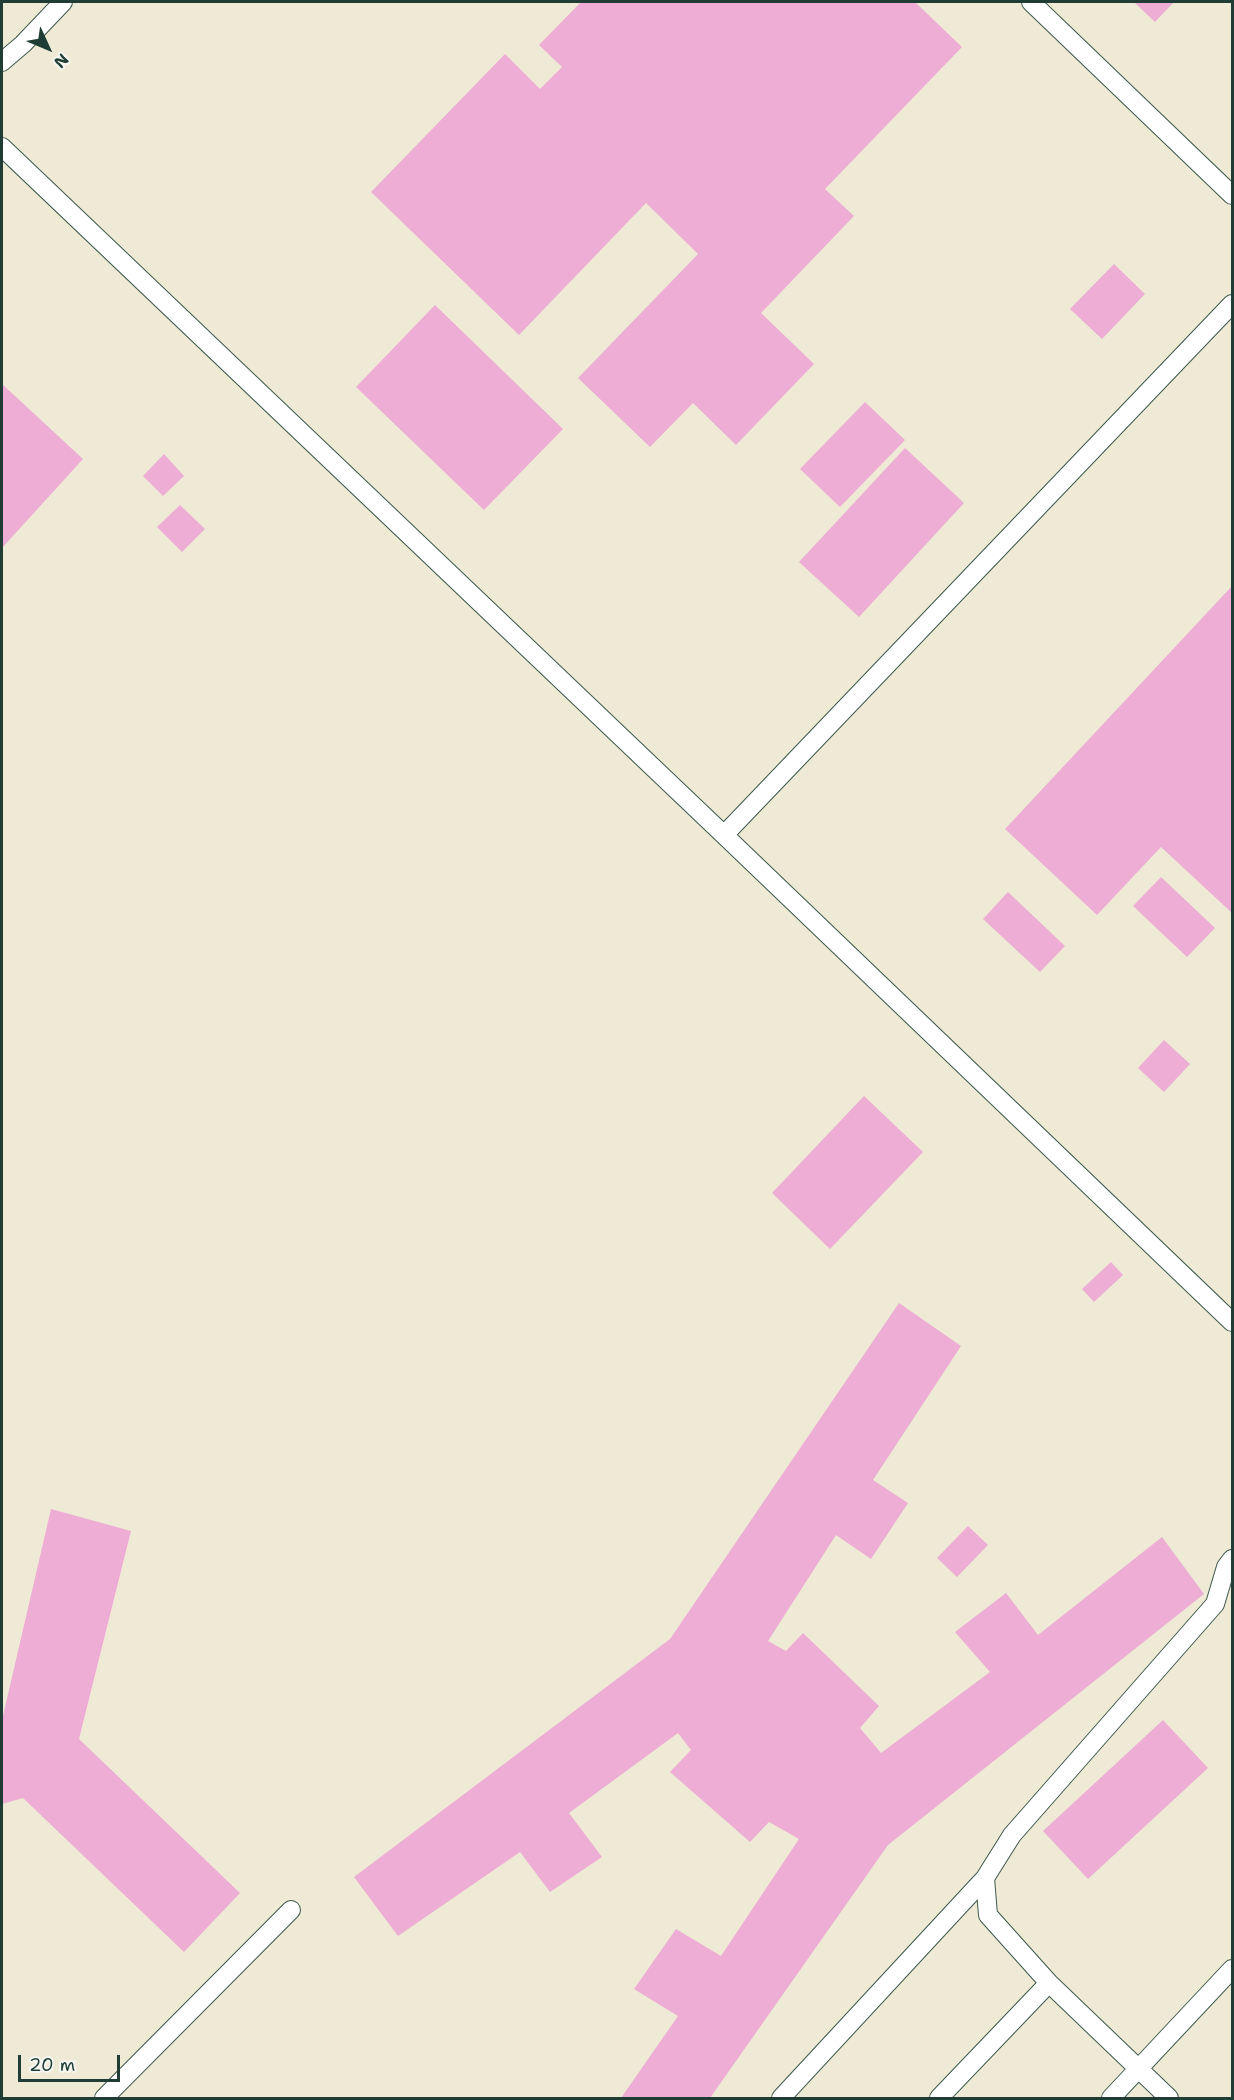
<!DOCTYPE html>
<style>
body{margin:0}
#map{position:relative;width:1234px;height:2100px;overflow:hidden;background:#eeead5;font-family:"Shantell Sans",sans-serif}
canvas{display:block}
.frame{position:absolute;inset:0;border:3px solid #1f3d34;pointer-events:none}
.north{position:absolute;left:18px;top:18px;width:60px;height:60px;-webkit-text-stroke:4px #f6f6f2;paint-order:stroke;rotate:134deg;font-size:16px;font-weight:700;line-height:24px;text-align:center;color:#1f3d34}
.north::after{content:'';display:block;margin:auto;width:21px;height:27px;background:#1f3d34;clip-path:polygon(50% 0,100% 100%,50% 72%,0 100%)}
.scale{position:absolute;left:18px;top:2055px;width:102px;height:27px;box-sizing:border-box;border:3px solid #1f3d34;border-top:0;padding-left:8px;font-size:18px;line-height:21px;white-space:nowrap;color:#1f3d34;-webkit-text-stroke:4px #f6f6f2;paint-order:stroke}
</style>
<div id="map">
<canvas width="1234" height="2100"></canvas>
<div class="frame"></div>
<div class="north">N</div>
<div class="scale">20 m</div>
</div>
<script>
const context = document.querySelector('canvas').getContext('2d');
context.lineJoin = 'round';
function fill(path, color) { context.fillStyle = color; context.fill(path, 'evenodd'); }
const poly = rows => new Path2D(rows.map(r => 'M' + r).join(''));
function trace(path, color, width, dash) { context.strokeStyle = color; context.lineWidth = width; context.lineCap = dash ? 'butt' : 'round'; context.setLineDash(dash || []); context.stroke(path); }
fill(poly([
 [581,2,915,2,962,47,825,189,854,216,761,313,814,364,736,445,693,403,650,447,578,378,698,254,646,203,519,335,371,192,505,54,540,89,562,67,539,45],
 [1134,2,1174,2,1155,22],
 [1114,264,1145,294,1102,339,1070,309],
 [435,305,563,429,484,510,356,387],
 [2,384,83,459,2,548],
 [865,402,905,440,840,507,800,469],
 [905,448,964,503,859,617,799,562],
 [164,454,184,476,163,496,143,476],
 [180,505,205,529,182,552,157,527],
 [1232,586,1232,913,1161,847,1097,915,1005,829],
 [1161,877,1215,928,1187,957,1133,906],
 [1008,892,1065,946,1040,972,983,919],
 [1164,1040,1190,1064,1164,1092,1138,1068],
 [864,1096,923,1152,830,1249,772,1193],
 [1111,1262,1123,1275,1094,1302,1082,1289],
 [899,1303,961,1346,873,1480,908,1503,871,1559,836,1535,768,1641,786,1651,803,1633,879,1706,860,1728,881,1753,990,1672,955,1632,1006,1593,1038,1635,1162,1537,1204,1594,888,1845,710,2098,621,2098,678,2016,634,1989,676,1929,721,1956,799,1839,769,1822,750,1842,670,1772,691,1750,678,1733,569,1813,602,1857,550,1892,520,1852,398,1936,354,1877,670,1639],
 [51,1509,131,1531,79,1739,240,1893,184,1952,23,1798,2,1804,2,1720],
 [968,1526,988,1545,957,1577,937,1558],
 [1163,1720,1208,1768,1088,1879,1043,1831]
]), '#edadd4');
const lane = poly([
 [1031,2,1232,195],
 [2,62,23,44,63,2],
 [2,147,724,835],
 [1232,304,724,835,1232,1322],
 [1049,1983,988,1915,985,1878,1012,1835,1215,1604,1226,1567,1232,1559],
 [104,2098,291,1910],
 [781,2098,985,1878],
 [939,2098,1049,1983,1169,2098],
 [1111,2098,1232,1969]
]);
trace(lane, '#3e574c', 20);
trace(lane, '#fff', 18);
</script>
